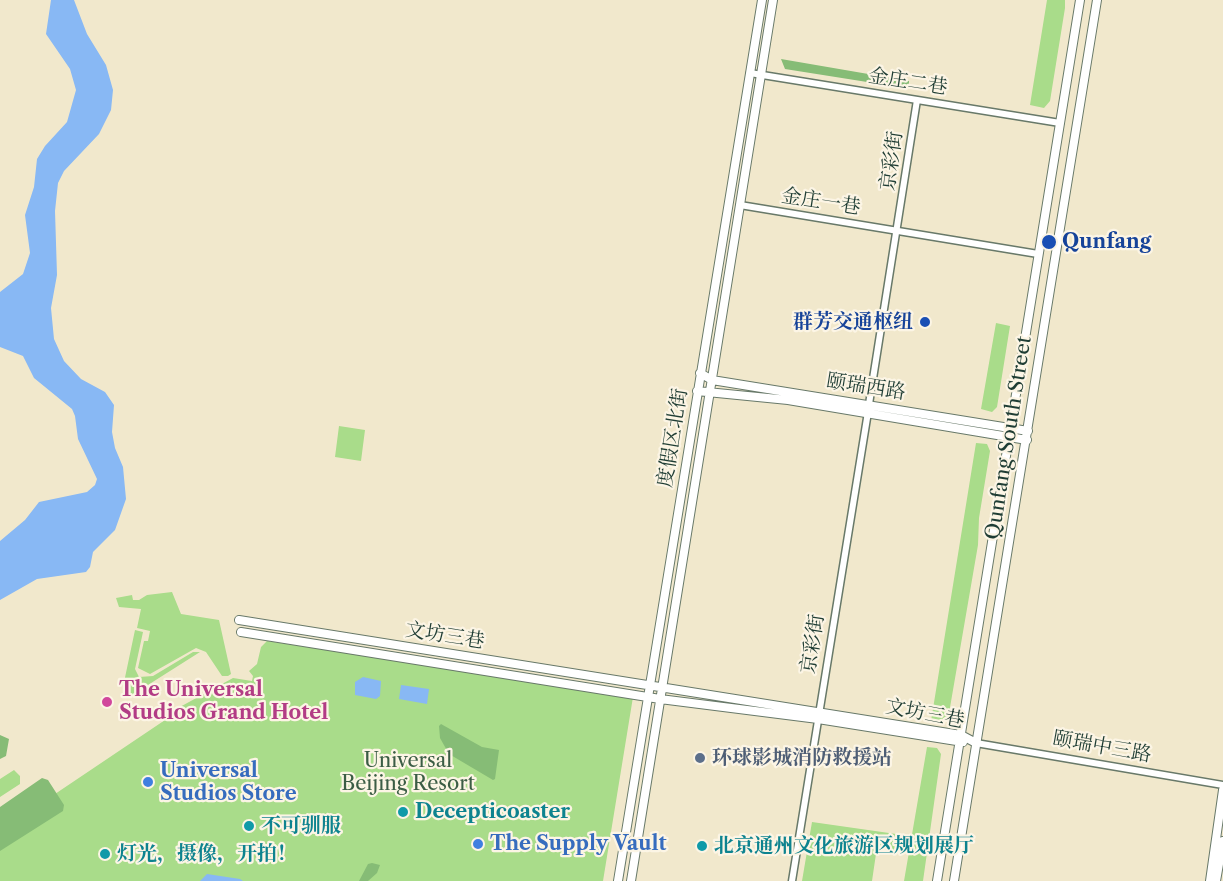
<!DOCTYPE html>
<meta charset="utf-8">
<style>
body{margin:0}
canvas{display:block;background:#f1e8cc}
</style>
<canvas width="1223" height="881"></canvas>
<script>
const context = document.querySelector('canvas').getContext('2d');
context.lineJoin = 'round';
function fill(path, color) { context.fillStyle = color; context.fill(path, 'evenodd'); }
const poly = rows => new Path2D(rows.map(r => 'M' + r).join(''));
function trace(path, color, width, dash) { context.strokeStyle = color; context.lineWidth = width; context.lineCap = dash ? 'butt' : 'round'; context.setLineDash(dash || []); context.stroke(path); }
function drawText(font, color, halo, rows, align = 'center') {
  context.font = font + ' "Libre Caslon Text","Noto Serif SC",serif'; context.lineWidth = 4.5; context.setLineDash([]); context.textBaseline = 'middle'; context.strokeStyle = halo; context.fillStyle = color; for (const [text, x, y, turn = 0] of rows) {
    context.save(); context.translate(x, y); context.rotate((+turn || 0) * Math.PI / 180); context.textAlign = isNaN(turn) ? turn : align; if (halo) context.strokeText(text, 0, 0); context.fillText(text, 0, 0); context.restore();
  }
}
fill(poly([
 [1047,0,1065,0,1065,8,1050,101,1044,108,1030,105],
 [996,323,1010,326,997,407,992,412,981,409],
 [339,426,365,430,361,461,335,457],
 [976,443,987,444,990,451,979,518,978,545,948,719,943,723,931,721],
 [172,592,181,614,219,620,231,674,228,676,222,676,206,652,196,648,150,674,138,668,144,641,148,641,150,631,137,628,141,609,119,607,116,598,132,595,133,600,139,600,147,595],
 [135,630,143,632,135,669,139,677,153,676,193,652,200,652,129,697,123,687],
 [267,641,633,697,603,881,0,881,0,831,168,718,167,714,233,678,252,681,253,676,249,671,257,664,261,647],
 [927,747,937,748,941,754,923,881,904,881],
 [14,770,20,776,20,784,0,797,0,779],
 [812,822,910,836,907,853,877,847,872,881,802,881]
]), '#a9dc8a');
fill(poly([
 [781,59,909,81,909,84,905,88,785,69],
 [441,724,482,747,499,750,495,779,493,780,449,754,440,738,439,726],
 [0,735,9,739,6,756,0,759],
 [42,778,48,780,64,805,63,811,0,851,0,807],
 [372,863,380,865,377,873,368,881,359,881,368,864]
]), '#86bc76');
fill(poly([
 [51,0,74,0,87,34,106,65,113,90,111,110,99,134,64,171,58,183,55,211,57,275,51,308,54,339,64,361,81,379,105,392,114,405,112,432,115,448,123,467,126,499,115,530,93,552,90,567,86,572,37,579,0,600,0,541,25,520,39,502,87,492,95,485,97,479,78,439,75,416,72,409,34,378,23,356,0,347,0,292,23,274,30,253,25,215,34,187,37,159,45,146,67,122,76,90,70,69,46,34],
 [363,677,381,681,380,696,376,699,355,695,355,682],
 [401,685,429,689,427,704,399,699],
 [207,874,240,879,243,881,200,881]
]), '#88b8f4');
const minor = poly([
 [750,73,1060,123],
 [740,205,1038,254],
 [869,404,917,100],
 [976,743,1223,785],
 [792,881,868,412]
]);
const major = poly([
 [700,373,712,380,1028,431],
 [697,391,788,400,1027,440],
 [239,620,961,735,976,743],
 [241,632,660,699,818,719,963,742],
 [618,881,762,0],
 [631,881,773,0],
 [937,881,1080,0],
 [954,881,1097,0],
 [1210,881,1223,790],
 [1216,881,1223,841]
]);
trace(minor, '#687969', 9);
trace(major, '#687969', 10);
trace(minor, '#fff', 6);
trace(major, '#fff', 8);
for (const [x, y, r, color] of [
 [1049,242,8,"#1a4fb4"],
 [925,322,6,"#1a4fb4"],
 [107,702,6,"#d1479c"],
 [700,758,6,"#5c6f8a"],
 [148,782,6,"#3f7fe0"],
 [403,812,6,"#0f9aa8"],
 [249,826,6,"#0f9aa8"],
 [478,844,6,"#3f7fe0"],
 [702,846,6,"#0f9aa8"],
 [105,854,6,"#0f9aa8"]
]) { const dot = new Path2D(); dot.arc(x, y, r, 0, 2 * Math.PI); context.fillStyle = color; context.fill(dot); trace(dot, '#fcf5e5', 2); }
drawText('20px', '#1f3d34', '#fcf5e5', [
 ["金庄二巷",908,82,9],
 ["京彩街",892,161,-82],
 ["金庄一巷",821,202,9],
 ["颐瑞西路",866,387,9],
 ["度假区北街",673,438,-81],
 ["Qunfang South Street",1009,438,-81],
 ["文坊三巷",445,636,9],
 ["京彩街",813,644,-81],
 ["文坊三巷",925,714,11],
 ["颐瑞中三路",1102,747,10]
]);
drawText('bold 20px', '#164399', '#fcf5e5', [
 ["Qunfang",1062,242],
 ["群芳交通枢纽",913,322,"right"]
], 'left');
drawText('bold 20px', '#b23c85', '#fcf5e5', [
 ["The Universal",119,690],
 ["Studios Grand Hotel",119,713]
], 'left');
drawText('bold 20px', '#4e5e75', '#fcf5e5', [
 ["环球影城消防救援站",712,758]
], 'left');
drawText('20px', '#3b5d45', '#fcf5e5', [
 ["Universal",408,761],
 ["Beijing Resort",408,784]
]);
drawText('bold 20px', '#366cbe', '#fcf5e5', [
 ["Universal",160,771],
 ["Studios Store",160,794],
 ["The Supply Vault",490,844]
], 'left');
drawText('bold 20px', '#0d838f', '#fcf5e5', [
 ["Decepticoaster",415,812],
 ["不可驯服",261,826],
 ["北京通州文化旅游区规划展厅",714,846],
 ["灯光，摄像，开拍！",117,854]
], 'left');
</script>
